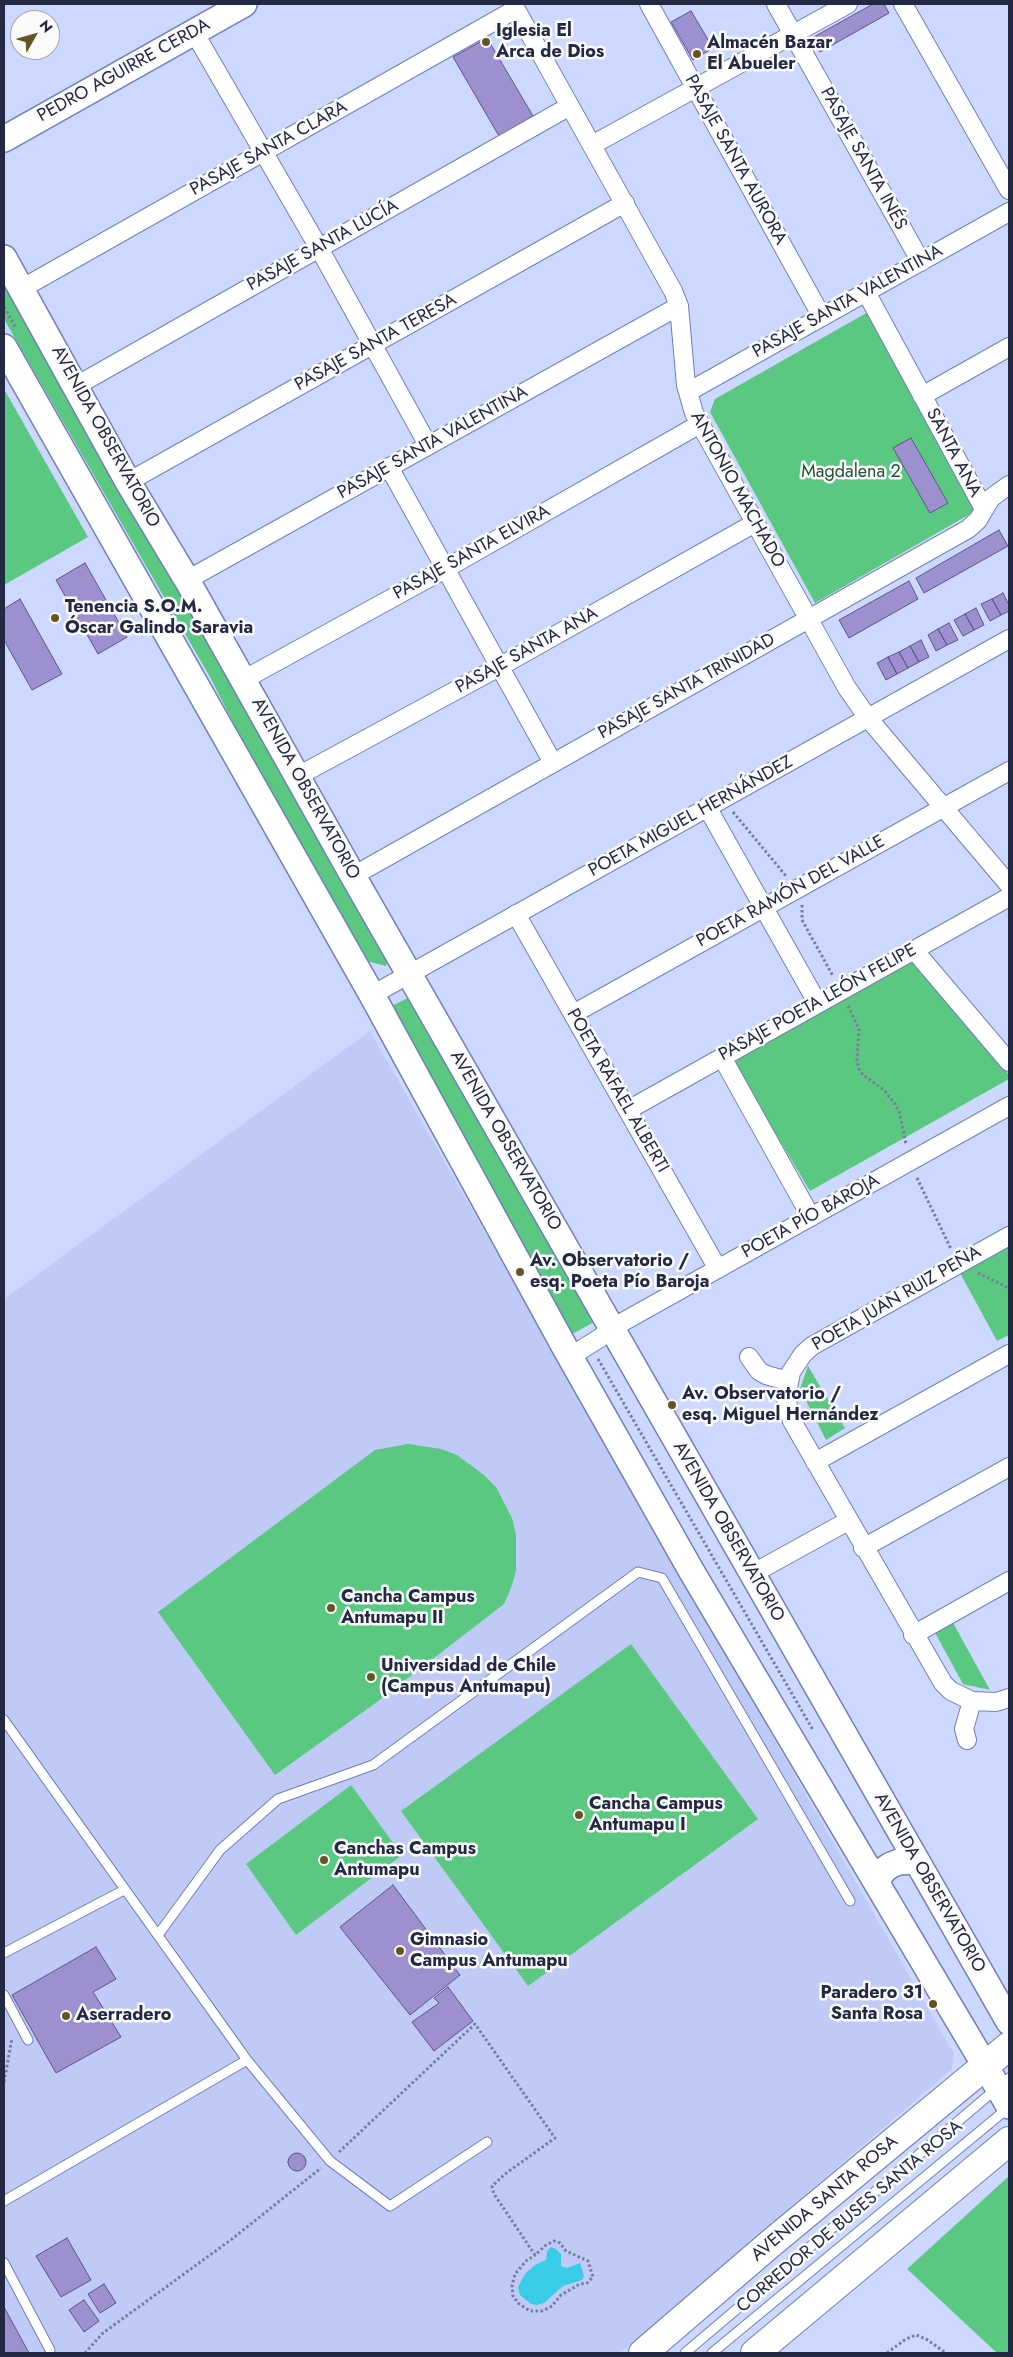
<!DOCTYPE html>
<meta charset="utf-8">
<style>
body{margin:0}
#map{position:relative;width:1013px;height:2357px;overflow:hidden;background:#cdd8ff;font-family:Jost,sans-serif}
canvas{display:block}
.frame{position:absolute;inset:0;border:5px solid #232942;pointer-events:none}
.north{position:absolute;left:10px;top:10px;width:50px;height:50px;box-sizing:border-box;background:#fafafa;border:1px solid #a4a6b0;border-radius:50%;rotate:52deg;font-size:14px;font-weight:700;line-height:20px;text-align:center;color:#232942}
.north::after{content:'';display:block;margin:auto;width:18px;height:22px;background:#645522;clip-path:polygon(50% 0,100% 100%,50% 72%,0 100%)}
</style>
<div id="map">
<canvas width="1013" height="2357"></canvas>
<div class="frame"></div>
<div class="north">N</div>
</div>
<script>
const context = document.querySelector('canvas').getContext('2d');
context.lineJoin = 'round';
function fill(path, color) { context.fillStyle = color; context.fill(path, 'evenodd'); }
const poly = rows => new Path2D(rows.map(r => 'M' + r).join(''));
function trace(path, color, width, dash) { context.strokeStyle = color; context.lineWidth = width; context.lineCap = dash ? 'butt' : 'round'; context.setLineDash(dash || []); context.stroke(path); }
function drawText(font, color, halo, rows, align = 'center') {
  context.font = font + ' Jost,sans-serif'; context.lineWidth = 5; context.setLineDash([]); context.textBaseline = 'middle'; context.strokeStyle = halo; context.fillStyle = color; for (const [text, x, y, turn = 0] of rows) {
    context.save(); context.translate(x, y); context.rotate((+turn || 0) * Math.PI / 180); context.textAlign = isNaN(turn) ? turn : align; if (halo) context.strokeText(text, 0, 0); context.fillText(text, 0, 0); context.restore();
  }
}
fill(poly([
 [370,1031,954,2054,952,2069,620,2353,4,2353,4,1299]
]), '#bfcbf6');
fill(poly([
 [4,276,388,958,386,966,362,960,252,760,210,677,4,319],
 [868,312,977,510,815,603,710,412,715,399],
 [4,389,88,537,4,585],
 [914,959,1009,1075,1009,1079,810,1191,733,1062],
 [410,997,598,1320,563,1339,381,1011],
 [1009,1243,1009,1335,997,1341,959,1271],
 [808,1366,845,1428,826,1440,800,1389],
 [408,1444,441,1449,457,1455,484,1475,496,1487,512,1518,516,1535,516,1571,511,1588,504,1604,377,1702,275,1775,158,1612,375,1450],
 [952,1621,990,1690,963,1684,934,1631],
 [631,1644,758,1819,528,1986,401,1811],
 [351,1785,402,1855,296,1935,246,1864],
 [1009,2176,1009,2353,997,2353,907,2269]
]), '#5ac880');
fill(poly([
 [551,2247,556,2249,561,2254,561,2266,567,2268,580,2263,584,2276,582,2280,563,2286,544,2303,537,2305,531,2304,520,2295,518,2287,525,2274,535,2265,546,2260,547,2251]
]), '#38cce6');
const building = poly([
 [873,4,884,4,889,13,820,52,812,38,873,4],
 [691,11,713,48,693,60,671,22,691,11],
 [487,38,533,116,499,136,453,57,487,38],
 [911,438,948,503,930,513,893,448,911,438],
 [999,530,1008,546,924,593,916,578,999,530],
 [85,563,127,637,98,654,56,580,85,563],
 [909,581,918,599,849,638,839,620,909,581],
 [1003,593,1009,605,1009,611,1001,615,992,599,1003,593],
 [20,599,62,674,32,690,4,640,4,609,20,599],
 [992,599,1001,615,990,621,981,604,992,599],
 [976,608,984,625,974,630,965,614,976,608],
 [965,614,974,630,963,636,954,620,965,614],
 [949,623,958,640,947,645,938,629,949,623],
 [938,629,947,645,936,651,928,635,938,629],
 [921,640,929,657,919,662,910,646,921,640],
 [910,646,919,662,908,668,899,652,910,646],
 [899,652,908,668,897,674,888,657,899,652],
 [888,657,897,674,886,680,877,663,888,657],
 [393,1885,460,1975,410,2015,340,1927,393,1885],
 [96,1947,116,1979,93,1992,121,2037,56,2073,12,1995,96,1947],
 [448,1987,473,2021,434,2051,412,2022,439,2003,434,1998,448,1987],
 '288 2162a9 9 0 1 1 18 0a9 9 0 1 1-18 0Z',
 [67,2238,91,2280,61,2297,36,2256,67,2238],
 [104,2284,116,2303,100,2313,88,2294,104,2284],
 [84,2300,99,2321,84,2332,69,2310,84,2300],
 [4,2307,29,2353,4,2353,4,2307]
]);
fill(building, '#9c90cf');
trace(building, '#5e528c', 1);
const lane = poly([
 [4,1720,247,2060,330,2161,390,2206,487,2142],
 [158,1935,220,1850,278,1799,373,1765,638,1572,662,1578,850,1901],
 [4,1953,124,1890],
 [4,1995,28,2040],
 [4,2201,247,2060],
 [4,2263,50,2350],
 [685,2353,1009,2078],
 [712,2353,1008,2108]
]);
const street = poly([
 [513,4,673,291,679,306,686,385,694,413,847,688,868,718,1009,885],
 [649,4,822,317],
 [776,4,921,262],
 [903,4,1009,190],
 [194,32,319,248,428,445],
 [592,145,848,4],
 [21,289,516,9],
 [866,292,984,509],
 [76,386,570,106],
 [688,392,1009,212],
 [922,396,1009,347],
 [389,467,553,763],
 [128,482,625,203],
 [187,580,679,306],
 [243,680,445,569,700,424],
 [298,776,499,667,755,523],
 [707,807,818,1004],
 [353,876,968,529,978,520,991,498,1009,485],
 [516,914,718,1269],
 [914,950,1009,1062],
 [372,995,1009,639],
 [573,1014,1009,771],
 [722,1057,811,1217],
 [628,1110,1009,897],
 [1009,1236,812,1346,803,1354,791,1372,786,1398,792,1421,943,1683,951,1691,972,1701,996,1702,1009,1698],
 [571,1356,600,1338,612,1328,1009,1106],
 [749,1357,759,1371,766,1375,788,1381],
 [815,1462,1009,1354],
 [863,1548,1009,1467],
 [752,1574,848,1521],
 [913,1635,1009,1581],
 [967,1740,964,1729,972,1701]
]);
const secondary = poly([
 [4,139,244,4],
 [4,258,128,482,187,580,353,876,1009,2022],
 [4,347,372,995,564,1346,692,1572,1009,2106],
 [876,1881,885,1869,891,1865,899,1862,916,1861]
]);
const primary = poly([
 [643,2353,770,2244,1009,2046],
 [755,2353,1009,2141]
]);
trace(lane, '#707fbb', 11);
trace(street, '#707fbb', 20);
trace(secondary, '#707fbb', 28);
trace(primary, '#707fbb', 30);
trace(poly([
 [4,307,16,328],
 [733,812,786,876],
 [802,905,802,920,833,976],
 [848,1006,859,1029,857,1061,859,1069,863,1075,884,1090,895,1104,899,1111,906,1144],
 [917,1178,951,1249],
 [978,1273,1009,1288],
 [598,1359,813,1730],
 [4,2082,12,2038],
 [339,2152,475,2024,555,2138,505,2174,492,2186,494,2194,535,2255,546,2245,554,2241,560,2243,566,2251,588,2261,593,2277,587,2283,580,2284,561,2295,552,2306,542,2311,530,2311,518,2303,513,2296,512,2286,515,2274,526,2261,535,2255],
 [85,2353,103,2333,232,2239,321,2168],
 [887,2353,906,2339,916,2335,926,2339,946,2353]
]), '#757e9d', 3, [2.5, 2.5]);
trace(lane, '#fff', 9);
trace(street, '#fff', 18);
trace(secondary, '#fff', 25);
trace(primary, '#fff', 28);
for (const [x, y, r, color] of [
 [486,42,5,"#645522"],
 [697,54,5,"#645522"],
 [55,618,5,"#645522"],
 [520,1272,5,"#645522"],
 [672,1405,5,"#645522"],
 [331,1608,5,"#645522"],
 [371,1677,5,"#645522"],
 [579,1815,5,"#645522"],
 [324,1860,5,"#645522"],
 [400,1951,5,"#645522"],
 [933,2004,5,"#645522"],
 [66,2016,5,"#645522"]
]) { const dot = new Path2D(); dot.arc(x, y, r, 0, 2 * Math.PI); context.fillStyle = color; context.fill(dot); trace(dot, '#fafafa', 2); }
drawText('bold 18px', '#232942', '#fafafa', [
 ["Iglesia El",496,32],
 ["Arca de Dios",496,53],
 ["Almacén Bazar",707,44],
 ["El Abueler",707,65],
 ["Tenencia S.O.M.",65,608],
 ["Óscar Galindo Saravia",65,629],
 ["Av. Observatorio /",530,1262],
 ["esq. Poeta Pío Baroja",530,1283],
 ["Av. Observatorio /",682,1395],
 ["esq. Miguel Hernández",682,1416],
 ["Cancha Campus",341,1598],
 ["Antumapu II",341,1619],
 ["Universidad de Chile",381,1667],
 ["(Campus Antumapu)",381,1688],
 ["Cancha Campus",589,1805],
 ["Antumapu I",589,1826],
 ["Canchas Campus",334,1850],
 ["Antumapu",334,1871],
 ["Gimnasio",410,1941],
 ["Campus Antumapu",410,1962],
 ["Paradero 31",923,1994,"right"],
 ["Santa Rosa",923,2015,"right"],
 ["Aserradero",76,2016]
], 'left');
drawText('18px', '#232942', '#fafafa', [
 ["PEDRO AGUIRRE CERDA",124,71,-29],
 ["PASAJE SANTA CLARA",269,149,-29],
 ["PASAJE SANTA INÉS",863,159,61],
 ["PASAJE SANTA AURORA",735,160,61],
 ["PASAJE SANTA LUCÍA",323,246,-29],
 ["PASAJE SANTA VALENTINA",848,302,-29],
 ["PASAJE SANTA TERESA",376,343,-29],
 ["AVENIDA OBSERVATORIO",105,437,61],
 ["PASAJE SANTA VALENTINA",433,443,-29],
 ["SANTA ANA",953,453,62],
 ["ANTONIO MACHADO",737,490,61],
 ["PASAJE SANTA ELVIRA",472,553,-29],
 ["PASAJE SANTA ANA",527,651,-29],
 ["PASAJE SANTA TRINIDAD",687,687,-29],
 ["AVENIDA OBSERVATORIO",305,789,61],
 ["POETA MIGUEL HERNÁNDEZ",691,817,-29],
 ["POETA RAMÓN DEL VALLE",791,892,-29],
 ["PASAJE POETA LEÓN FELIPE",818,1003,-29],
 ["POETA RAFAEL ALBERTI",617,1091,60],
 ["AVENIDA OBSERVATORIO",505,1141,60],
 ["POETA PÍO BAROJA",811,1217,-29],
 ["POETA JUAN RUIZ PEÑA",897,1299,-30],
 ["AVENIDA OBSERVATORIO",728,1532,60],
 ["AVENIDA OBSERVATORIO",929,1883,60],
 ["AVENIDA SANTA ROSA",825,2199,-40],
 ["CORREDOR DE BUSES SANTA ROSA",850,2217,-40]
]);
drawText('18px', '#245334', '#fafafa', [
 ["Magdalena 2",851,473]
]);
</script>
